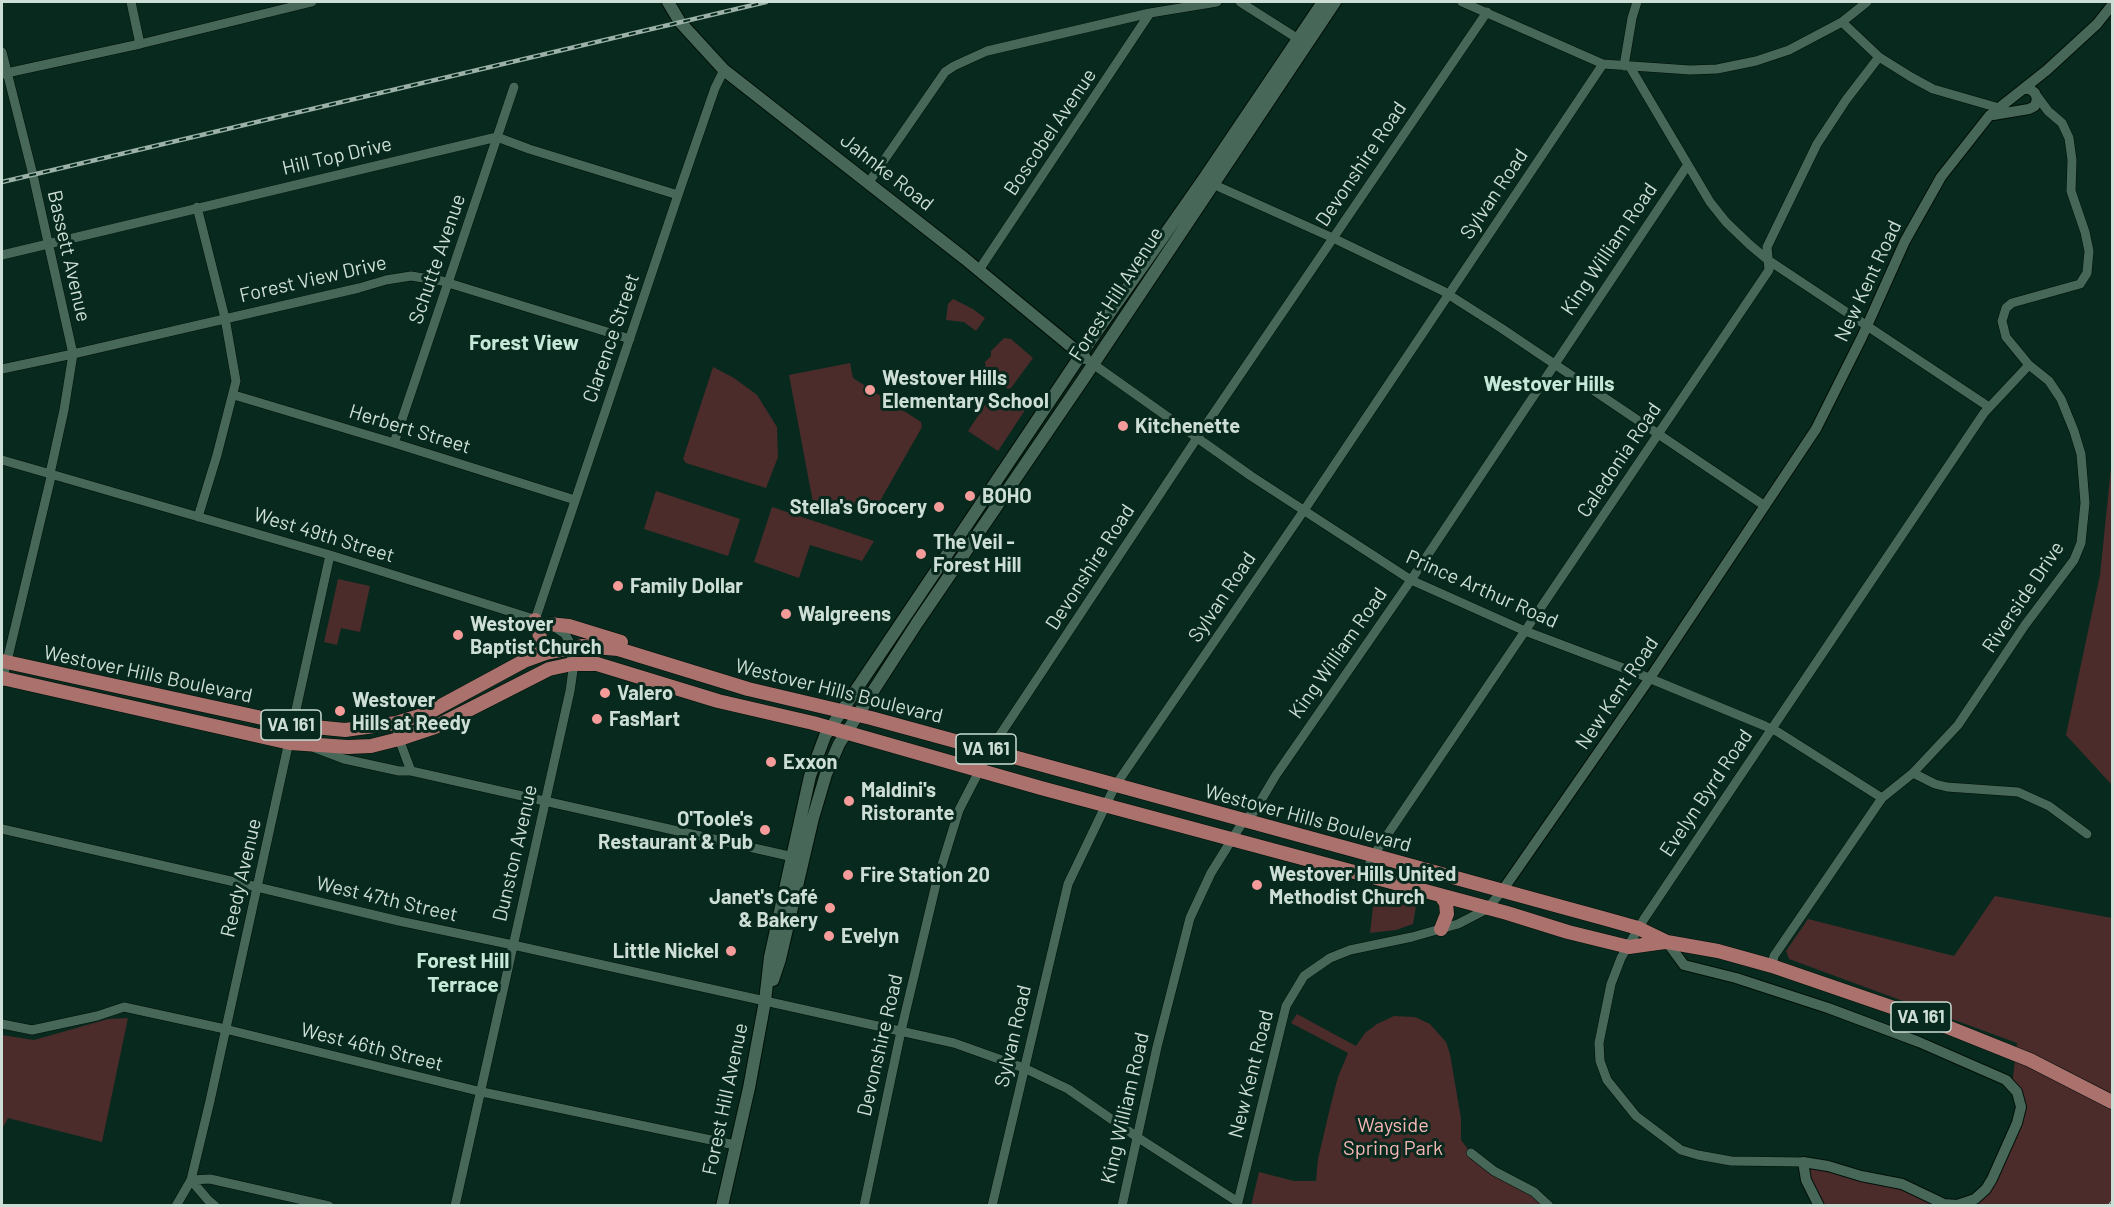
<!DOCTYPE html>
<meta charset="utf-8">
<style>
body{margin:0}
#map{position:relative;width:2114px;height:1207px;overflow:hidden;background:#08291d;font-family:Barlow,sans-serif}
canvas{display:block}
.frame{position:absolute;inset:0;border:3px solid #ccded5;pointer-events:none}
</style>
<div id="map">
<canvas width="2114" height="1207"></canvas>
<div class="frame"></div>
</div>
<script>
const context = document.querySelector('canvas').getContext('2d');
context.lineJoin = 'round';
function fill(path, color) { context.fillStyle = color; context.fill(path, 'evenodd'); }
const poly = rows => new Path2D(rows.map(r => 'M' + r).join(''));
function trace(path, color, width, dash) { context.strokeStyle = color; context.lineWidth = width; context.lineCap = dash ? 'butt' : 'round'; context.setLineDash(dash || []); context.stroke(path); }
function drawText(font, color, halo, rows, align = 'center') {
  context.font = font + ' Barlow,sans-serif'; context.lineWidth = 6; context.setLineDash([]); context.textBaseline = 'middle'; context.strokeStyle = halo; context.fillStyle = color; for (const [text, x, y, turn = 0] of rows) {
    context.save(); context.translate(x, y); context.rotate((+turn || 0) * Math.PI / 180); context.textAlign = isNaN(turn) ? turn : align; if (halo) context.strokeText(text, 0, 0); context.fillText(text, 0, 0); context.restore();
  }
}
fill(poly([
 [953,299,973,309,985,318,976,331,964,322,946,320,948,304],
 [1004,338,1011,339,1033,358,1011,388,1008,389,986,372,985,362,991,356,991,351],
 [850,363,853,378,921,422,922,427,872,515,856,505,815,513,789,375],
 [713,367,734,378,757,395,777,427,778,457,766,488,686,463,683,459],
 [995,390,1025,410,998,451,968,431],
 [2112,458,2112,785,2066,735,2100,575],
 [656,491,740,519,728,556,644,529],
 [772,507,874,541,862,561,810,545,799,578,754,562],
 [338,579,370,586,360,632,341,628,337,645,324,642],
 [1375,890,1417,900,1413,924,1396,930,1370,933],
 [1995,896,2112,918,2112,1205,1819,1205,1803,1162,1879,1179,1936,1201,1971,1202,1993,1171,2020,1115,2012,1086,2017,1043,1789,959,1786,951,1808,919,1954,956],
 [1297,1014,1356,1046,1365,1033,1377,1024,1394,1016,1415,1017,1430,1024,1446,1042,1450,1054,1461,1119,1461,1140,1471,1153,1518,1179,1546,1206,1251,1206,1259,1172,1294,1181,1316,1181,1318,1159,1331,1104,1338,1077,1348,1053,1291,1023],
 [128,1018,102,1142,8,1118,2,1129,2,1035,34,1040,108,1019]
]), '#4c2b2b');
const minor = poly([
 [131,2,140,44],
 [1240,2,1303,42],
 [1462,2,1603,64,1690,70,1717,69,1756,61,1789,50,1842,22,1867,2],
 [1842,22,1879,57,1911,77,1933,89,1999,108],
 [2,52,33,175,73,354,64,410,51,469],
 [1624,66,1632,18,1637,2],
 [1630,67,1710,202,1726,222,1750,245,1768,260,1989,407],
 [2,74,140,44,312,2],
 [869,182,945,72,954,66,987,51,1150,13,1217,2],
 [1208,182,1333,238,1443,291,1501,328,1765,506],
 [197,207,225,318,236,381,217,455,198,517],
 [2,255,497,137,529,149,678,195],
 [979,270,1150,13],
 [1093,364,1251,476,1411,580,1525,631,1639,674,1765,726,1778,732,1882,798],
 [2,369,73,354,359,288,386,280,411,276,442,281,630,339],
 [234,395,394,443,575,500],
 [394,443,514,87],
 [2,460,47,473],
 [54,475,330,555,540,621],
 [535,620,678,195,715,88,724,70],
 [2,682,51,477],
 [396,723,399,739,411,771],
 [315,748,344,759,399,771,411,771,798,858],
 [1913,773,1935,784,1947,787,2018,792,2049,806,2087,834],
 [2,829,257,887,399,921,513,945,954,1043,1024,1068,1068,1089,1137,1137,1238,1202],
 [1365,875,1373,856,1769,270,1767,247,1817,144,1846,100,1879,57],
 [1772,966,1774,956,1882,798,1913,773,1958,725,2025,625,2074,560,2081,543,2085,503,2081,454,2074,431,2061,399,2049,381,2029,365,2006,337,2002,321,2006,308,2012,303,2080,284,2087,273,2089,251,2085,232,2071,191,2072,160,2069,138,2062,123,2048,111,2037,96],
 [2,1024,32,1030,97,1016,124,1007,225,1029,482,1092,735,1145],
 [1471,1153,1494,1171,1534,1192,1549,1206],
 [1803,1162,1731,1161,1698,1155,1681,1150,1636,1116,1607,1080,1600,1061,1599,1043,1611,984,1621,958,1644,919,1984,413,2029,365],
 [191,1180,210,1179,329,1206],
 [191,1180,208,1200,215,1206],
 [176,1206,191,1180,210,1101,330,555],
 [455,1206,570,691,573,670,570,643,565,634,553,626],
 [864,1206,901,1031,936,884,959,810,990,750,1197,438,1487,12],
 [992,1206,1068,884,1115,786,1309,503,1603,64],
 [1122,1206,1157,1047,1190,918,1211,873,1244,820,1254,812,1276,775,1411,580,1687,166],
 [1237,1206,1286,1006,1304,976,1330,958,1350,950,1412,937,1458,924,1487,909,1502,891]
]);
const tertiary = poly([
 [1993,115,2029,109,2035,106,2037,99,2035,93,2030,89,2023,89],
 [1502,891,1650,678,1816,429,1862,337,1905,241,1941,177,1989,116,2047,70,2097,24,2112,5],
 [1667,942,1684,965,1736,978,1828,1008,1919,1042,2006,1080,2017,1092,2021,1107,2017,1123,1992,1179,1986,1189,1975,1199,1957,1205,1944,1204,1902,1184,1861,1176,1828,1166,1803,1162,1806,1180,1819,1206]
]);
const secondary = poly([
 [668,2,680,22,724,70,964,258,1085,358],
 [773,980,780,959,813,818,826,774,839,744,917,623,1082,381,1335,2],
 [722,1206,749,1088,765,1001,770,957,779,916,810,776,825,736,1095,334,1203,180,1323,2]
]);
const primary = poly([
 [549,624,569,626,621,642],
 [526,660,540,639,539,630,535,620],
 [2,661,294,725,345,730,396,723,426,714,524,661,546,653,582,646,618,649,748,689,871,718,1606,919,1638,928,1667,942,1718,951,1772,966,1935,1022,2030,1060,2112,1102],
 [2,678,290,743,348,747,371,746,399,739,435,727,549,669,572,664,597,664,718,701,813,723,1041,788,1507,913,1568,932,1629,947,1665,942],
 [1441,896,1446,903,1447,914,1441,929]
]);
trace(minor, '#001008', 10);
trace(tertiary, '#001008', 12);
trace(secondary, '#001008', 14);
trace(primary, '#001008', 15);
trace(minor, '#476759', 9);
trace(tertiary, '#476759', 10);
trace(secondary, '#476759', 12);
trace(primary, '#ab716d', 14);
const rail = poly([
 [2,182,766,2],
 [2110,1206,2112,1203]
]);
trace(rail, '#9cb2a8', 4.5);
trace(rail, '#08291d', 2, [7]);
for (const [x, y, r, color] of [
 [870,390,6,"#f59b9a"],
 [1123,426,6,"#f59b9a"],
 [970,496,6,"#f59b9a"],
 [939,507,6,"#f59b9a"],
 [921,554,6,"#f59b9a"],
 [618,586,6,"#f59b9a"],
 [786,614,6,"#f59b9a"],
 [458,635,6,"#f59b9a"],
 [605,693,6,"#f59b9a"],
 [340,711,6,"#f59b9a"],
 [597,719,6,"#f59b9a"],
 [771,762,6,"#f59b9a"],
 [849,801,6,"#f59b9a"],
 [765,830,6,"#f59b9a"],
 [848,875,6,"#f59b9a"],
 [1257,885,6,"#f59b9a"],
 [830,908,6,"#f59b9a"],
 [829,936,6,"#f59b9a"],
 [731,951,6,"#f59b9a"]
]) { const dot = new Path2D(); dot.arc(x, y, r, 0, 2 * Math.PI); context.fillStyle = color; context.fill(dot); trace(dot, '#08291d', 2); }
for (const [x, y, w] of [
 [291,725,60],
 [986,749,60],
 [1921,1017,60]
]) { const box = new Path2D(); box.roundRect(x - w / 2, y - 15, w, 30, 4.5); context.fillStyle = '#08291d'; context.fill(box); trace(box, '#ccded5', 1.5); }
drawText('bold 18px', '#ccded5', null, [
 ["VA 161",291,725],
 ["VA 161",986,749],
 ["VA 161",1921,1017]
]);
drawText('20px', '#ccded5', '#08291d', [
 ["Boscobel Avenue",1050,132,-56],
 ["Hill Top Drive",337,156,-13],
 ["Devonshire Road",1361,164,-56],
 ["Jahnke Road",887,172,38],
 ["Sylvan Road",1494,194,-56],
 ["King William Road",1609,249,-56],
 ["Bassett Avenue",69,256,77],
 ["Schutte Avenue",437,259,-71],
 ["Forest View Drive",313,279,-13],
 ["New Kent Road",1868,281,-65],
 ["Forest Hill Avenue",1116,294,-57],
 ["Clarence Street",611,338,-71],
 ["Herbert Street",410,429,17],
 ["Caledonia Road",1619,460,-56],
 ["West 49th Street",324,535,17],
 ["Devonshire Road",1090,567,-57],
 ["Prince Arthur Road",1482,589,24],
 ["Sylvan Road",1222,597,-56],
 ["Riverside Drive",2023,597,-56],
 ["King William Road",1338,653,-55],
 ["Westover Hills Boulevard",148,674,12],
 ["Westover Hills Boulevard",839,691,14],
 ["New Kent Road",1617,693,-56],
 ["Evelyn Byrd Road",1706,793,-56],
 ["Westover Hills Boulevard",1308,818,15],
 ["Dunston Avenue",515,853,-77],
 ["Reedy Avenue",241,878,-77],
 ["West 47th Street",387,899,13],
 ["Sylvan Road",1013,1036,-77],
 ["Devonshire Road",880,1045,-77],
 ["West 46th Street",372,1047,14],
 ["New Kent Road",1251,1074,-76],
 ["Forest Hill Avenue",725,1099,-78],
 ["King William Road",1125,1108,-77]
]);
drawText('bold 20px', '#ccded5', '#08291d', [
 ["Westover Hills",882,378],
 ["Elementary School",882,401],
 ["Kitchenette",1135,426],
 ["BOHO",982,496],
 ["Stella's Grocery",927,507,"right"],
 ["The Veil -",933,542],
 ["Forest Hill",933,565],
 ["Family Dollar",630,586],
 ["Walgreens",798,614],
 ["Westover",470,624],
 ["Baptist Church",470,647],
 ["Valero",617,693],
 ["Westover",352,700],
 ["Hills at Reedy",352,723],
 ["FasMart",609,719],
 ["Exxon",783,762],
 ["Maldini's",861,790],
 ["Ristorante",861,813],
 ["O'Toole's",753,819,"right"],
 ["Restaurant & Pub",753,842,"right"],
 ["Westover Hills United",1269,874],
 ["Methodist Church",1269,897],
 ["Fire Station 20",860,875],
 ["Janet's Café",818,897,"right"],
 ["& Bakery",818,920,"right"],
 ["Evelyn",841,936],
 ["Little Nickel",719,951,"right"]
], 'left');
drawText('20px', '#f8b7b5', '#08291d', [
 ["Wayside",1393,1125],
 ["Spring Park",1393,1148]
]);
drawText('bold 21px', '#c5e9d8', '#08291d', [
 ["Forest View",524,343],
 ["Westover Hills",1549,384],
 ["Forest Hill",463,961],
 ["Terrace",463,985]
]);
</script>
